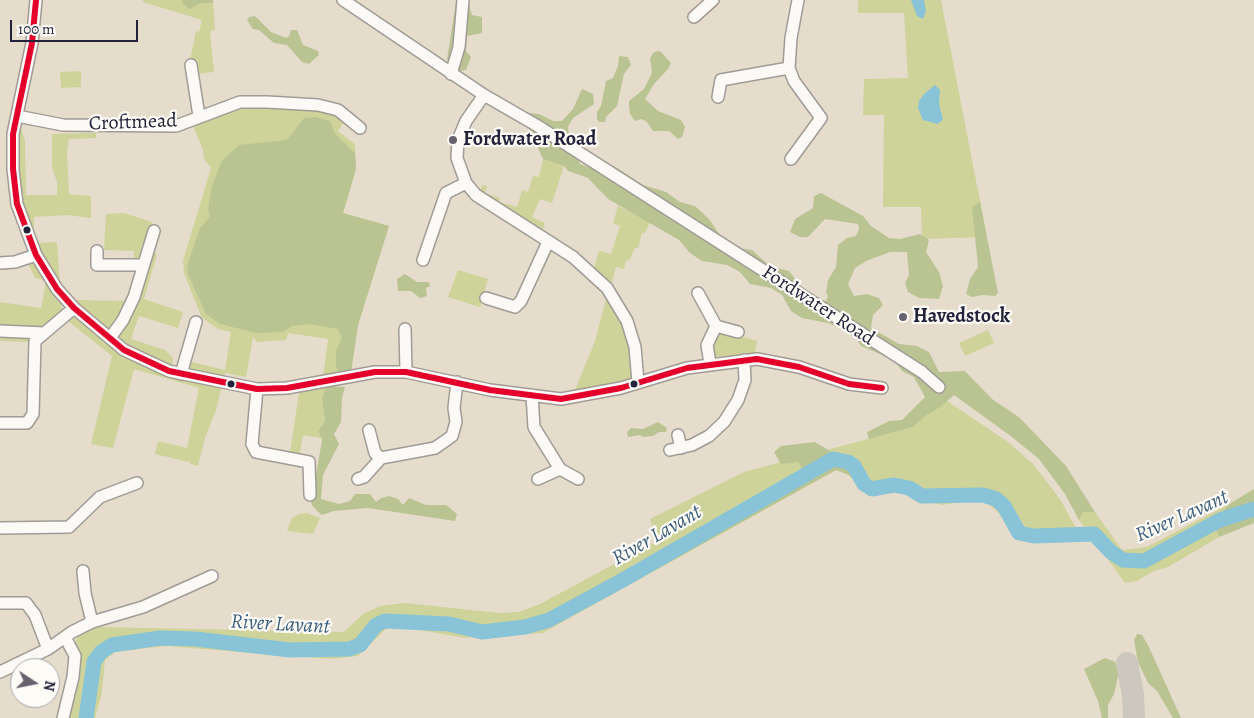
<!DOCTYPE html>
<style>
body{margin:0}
#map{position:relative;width:1254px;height:718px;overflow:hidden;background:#e6dccc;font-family:Alegreya,serif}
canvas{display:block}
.north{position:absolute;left:10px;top:658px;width:50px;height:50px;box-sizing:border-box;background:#fdfcf7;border:1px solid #a5a5ac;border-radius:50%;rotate:101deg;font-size:14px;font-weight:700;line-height:20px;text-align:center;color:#22223b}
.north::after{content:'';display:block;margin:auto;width:18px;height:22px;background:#67636e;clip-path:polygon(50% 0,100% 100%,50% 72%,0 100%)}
.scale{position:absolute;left:10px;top:20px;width:128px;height:22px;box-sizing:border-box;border:2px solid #22223b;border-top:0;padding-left:6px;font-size:15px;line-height:18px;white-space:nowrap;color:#22223b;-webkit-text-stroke:4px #fdfcf7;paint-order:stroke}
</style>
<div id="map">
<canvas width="1254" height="718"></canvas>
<div class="north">N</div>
<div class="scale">100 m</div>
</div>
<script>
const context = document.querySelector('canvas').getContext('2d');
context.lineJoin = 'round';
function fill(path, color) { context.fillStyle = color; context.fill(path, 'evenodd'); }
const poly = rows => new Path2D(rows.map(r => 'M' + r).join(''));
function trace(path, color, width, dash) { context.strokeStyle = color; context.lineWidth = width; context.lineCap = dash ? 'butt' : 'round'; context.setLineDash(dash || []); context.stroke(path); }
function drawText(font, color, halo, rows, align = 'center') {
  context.font = font + ' Alegreya,serif'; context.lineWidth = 4.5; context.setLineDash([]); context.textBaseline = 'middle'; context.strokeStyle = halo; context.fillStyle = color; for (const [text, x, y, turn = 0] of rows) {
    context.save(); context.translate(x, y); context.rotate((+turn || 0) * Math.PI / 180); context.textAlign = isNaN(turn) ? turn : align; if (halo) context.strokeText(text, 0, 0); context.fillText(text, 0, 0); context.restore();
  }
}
fill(poly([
 [143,0,213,0,215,30,210,31,214,72,187,75,196,31,199,32,202,20,143,2],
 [858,0,941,0,987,237,922,239,921,207,883,207,884,115,863,115,864,79,908,78,904,13,858,13],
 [81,71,81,87,61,88,60,72],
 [241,106,316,109,337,114,345,120,338,131,355,144,356,169,343,213,389,226,358,325,351,372,323,376,328,339,288,333,286,340,257,342,253,337,246,377,225,373,216,410,205,438,198,466,190,464,189,458,189,462,155,454,158,441,187,448,199,388,134,369,113,448,91,444,112,356,68,321,80,309,70,300,134,301,151,252,157,254,144,299,183,312,178,328,139,316,131,339,165,350,173,358,172,365,186,369,188,361,225,370,231,332,218,329,202,318,184,273,183,261,211,168,204,159,203,150,193,126],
 [21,128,25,141,26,195,57,195,57,182,52,168,52,134,96,133,96,138,69,139,67,152,69,194,91,196,91,218,67,215,34,217,34,234,38,243,57,242,62,313,27,342,0,341,0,302,41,308,46,281,35,278,28,263,38,255,20,204,17,130],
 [543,159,564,166,552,203,540,199,532,217,545,223,542,231,480,192,482,185,487,186,485,193,500,198,499,202,517,207,522,190,528,192,533,176,539,177],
 [618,206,650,222,645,233,642,233,638,248,635,248,629,261,626,260,624,269,616,267,611,286,594,268,599,251,611,254,620,226,613,223],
 [124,213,152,222,142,262,134,261,134,251,104,250,106,214],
 [458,270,488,279,480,307,448,297],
 [607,295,623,324,631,350,632,379,575,390,595,341],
 [988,330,994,343,965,356,959,343],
 [726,332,757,341,755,353,714,357,711,344,717,334],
 [328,386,324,392,322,399,325,421,318,431,321,438,303,435,300,453,290,452,299,393],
 [947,401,1008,442,1033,464,1060,499,1078,532,1014,538,999,513,988,504,974,500,942,505,919,500,905,492,891,489,869,496,849,475,836,470,543,633,466,638,390,625,358,656,330,659,165,646,115,652,105,660,102,692,95,718,70,718,78,682,79,659,75,645,78,634,98,627,344,632,363,614,380,606,405,603,499,613,519,612,540,604,657,541,650,519,744,472,913,427,925,415],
 [1229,504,1215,527,1219,537,1168,567,1154,571,1137,581,1125,583,1079,520,1083,511,1095,512,1122,550,1147,547],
 [307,513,320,518,313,534,287,531,292,518,299,514]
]), '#ced399');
fill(poly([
 [182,0,213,0,213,3,200,3,190,9,183,4],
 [456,2,468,2,472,15,482,17,482,33,467,36,466,51,471,57,466,70,459,71,447,59],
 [255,16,271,32,286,38,289,36,291,30,297,30,303,45,318,51,319,55,309,64,302,62,287,45,274,43,259,30,253,29,247,20,249,17],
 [660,51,671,63,668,69,654,84,645,99,658,111,681,120,685,127,682,137,678,139,669,131,653,131,646,121,641,119,635,121,630,114,629,107,629,101,644,89,650,77,652,72,650,58,654,52],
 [619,56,628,57,631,65,624,74,617,106,606,117,605,122,599,122,597,119,597,112,601,106,606,81,613,78,618,66],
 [582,89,593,94,594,104,573,118,568,127,569,135,575,144,580,164,594,169,614,166,643,185,666,192,680,202,695,206,709,219,720,235,738,248,752,250,770,266,789,271,808,295,826,301,828,296,826,293,828,280,836,267,838,245,847,238,856,236,859,229,858,224,825,219,808,237,800,237,790,232,795,219,813,208,814,196,821,193,863,216,871,226,889,238,900,239,920,234,929,240,926,252,939,272,943,286,939,299,919,298,908,292,905,283,909,275,907,252,890,252,866,261,855,268,848,284,854,296,867,294,879,298,883,305,873,315,871,328,899,344,917,346,929,352,939,372,965,371,992,399,1020,418,1066,466,1095,512,1083,512,1079,520,1065,494,1039,459,1012,437,954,395,940,407,925,416,913,427,869,439,867,432,889,421,902,420,925,397,914,377,902,371,894,360,861,346,854,335,828,323,802,318,791,311,782,295,771,288,750,284,740,272,727,265,702,261,690,253,679,240,608,199,588,178,568,171,564,166,543,159,529,128,527,113,539,114,553,121,562,121,573,109],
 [316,117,330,121,335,134,355,153,356,169,343,213,389,226,358,325,351,372,340,374,336,367,336,351,342,337,338,329,309,324,292,326,283,332,257,333,220,324,206,314,187,272,188,263,200,228,210,217,208,210,212,186,222,161,239,145,287,140,304,118],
 [980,202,998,293,995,296,983,295,972,297,966,294,970,279,978,267,972,207],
 [405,274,417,282,429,282,430,286,426,288,427,296,420,298,411,291,398,291,397,279],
 [328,386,345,387,342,398,341,422,334,434,339,444,323,475,321,499,339,504,350,501,355,494,370,494,376,502,381,498,389,496,398,499,403,505,409,498,426,505,446,505,457,514,455,521,368,508,334,511,322,515,318,512,311,504,322,440,318,431,325,421,322,399,324,392],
 [658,422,667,428,666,432,659,432,653,436,643,437,640,435,628,437,627,432,631,428,643,429],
 [815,442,833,453,839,461,852,468,863,485,871,490,890,487,891,489,869,496,849,475,836,470,646,575,648,569,696,541,701,531,707,528,713,530,719,528,751,509,761,497,798,477,804,471,798,462,781,464,774,452,781,446],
 [1254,489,1254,523,1219,537,1215,527,1223,512,1229,504],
 [1137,634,1142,635,1148,645,1181,718,1173,718,1157,691,1148,683,1138,662,1134,640],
 [1105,658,1115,662,1119,672,1114,694,1108,705,1108,718,1102,718,1098,701,1084,669]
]), '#b9c492');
fill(poly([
 [911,0,924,0,926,11,923,19,917,16],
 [935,85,940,90,939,104,943,119,938,124,923,120,918,108,919,101,924,94]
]), '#88c3d8');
trace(poly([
 [86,718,94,662,101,652,112,645,160,638,195,639,290,650,349,649,360,645,376,625,385,621,449,624,482,632,525,627,549,620,621,581,833,459,848,462,854,466,864,484,872,489,894,485,909,488,922,496,983,495,996,499,1004,506,1019,533,1034,536,1094,534,1111,552,1123,560,1144,561,1220,520,1254,509]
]), '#88c3d8', 15);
trace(poly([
 [1127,663,1133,695,1134,718]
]), '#ccc7bf', 22);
const minor = poly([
 [36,0,32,43,13,134,13,169,17,204,36,255,57,289,74,308,124,350,169,371,257,389,287,388,375,372,406,372,490,390,561,399,621,388,687,368,757,359,799,367,849,384,882,388],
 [343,0,484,95,536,125,922,372,939,387],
 [694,17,713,0],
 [191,65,199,116],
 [451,74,459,47,463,0],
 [484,95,466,121,458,140,457,158,466,183,476,195,573,257,607,288,627,321,635,347,638,382],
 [718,97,721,80,789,68],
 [17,116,63,125,176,126,240,102,267,102,318,105,338,110,360,128],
 [791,159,821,118,794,81,789,68,791,38,798,0],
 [97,251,97,265,143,265],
 [423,260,446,193,466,183],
 [0,263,15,262,36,255],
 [698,293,716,326],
 [486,298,515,307,521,301,548,242],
 [405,329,406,372],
 [0,331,44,333],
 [110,338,123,320,134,297,154,231],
 [710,363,707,345,716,326,738,332],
 [181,374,196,322],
 [257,389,252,444,256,452,309,462,310,495],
 [532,395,534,427,560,469,538,479],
 [0,423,27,423,33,414,35,341,74,308],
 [369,430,375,453,381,458],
 [678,435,681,448],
 [670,450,692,445,709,436,724,422,738,400,745,380,744,360],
 [560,469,578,479],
 [358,479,364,477,381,458,435,448,452,436,456,422,454,408,457,382],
 [0,528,69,527,100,497,137,483],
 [83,571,85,593,92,622],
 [0,603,26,603,35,615,48,649],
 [0,672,48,649,72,632,92,622,143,607,212,576],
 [63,718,73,677,75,656,65,637]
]);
trace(minor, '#a19b95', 14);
trace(minor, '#fbfaf7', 11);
trace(poly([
 [36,0,32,43,13,134,13,169,17,204,36,255,57,289,74,308,124,350,169,371,257,389,287,388,375,372,406,372,490,390,561,399,621,388,687,368,757,359,799,367,849,384,882,388]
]), '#e4002b', 6);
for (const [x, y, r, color] of [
 [453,140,5,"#67636e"],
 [27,230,4.5,"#22223b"],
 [903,317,5,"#67636e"],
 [231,384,4.5,"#22223b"],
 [634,384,4.5,"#22223b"]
]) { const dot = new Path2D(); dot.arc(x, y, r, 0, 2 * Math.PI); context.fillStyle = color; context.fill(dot); trace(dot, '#fdfcf7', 2); }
drawText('20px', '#22223b', '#fdfcf7', [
 ["Croftmead",133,123,-2],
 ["Fordwater Road",818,306,33]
]);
drawText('bold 20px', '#22223b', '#fdfcf7', [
 ["Fordwater Road",463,140],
 ["Havedstock",913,317]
], 'left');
drawText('italic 21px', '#3b5e7c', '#fdfcf7', [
 ["River Lavant",1182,517,-24],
 ["River Lavant",657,536,-30],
 ["River Lavant",280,625,3]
]);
</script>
